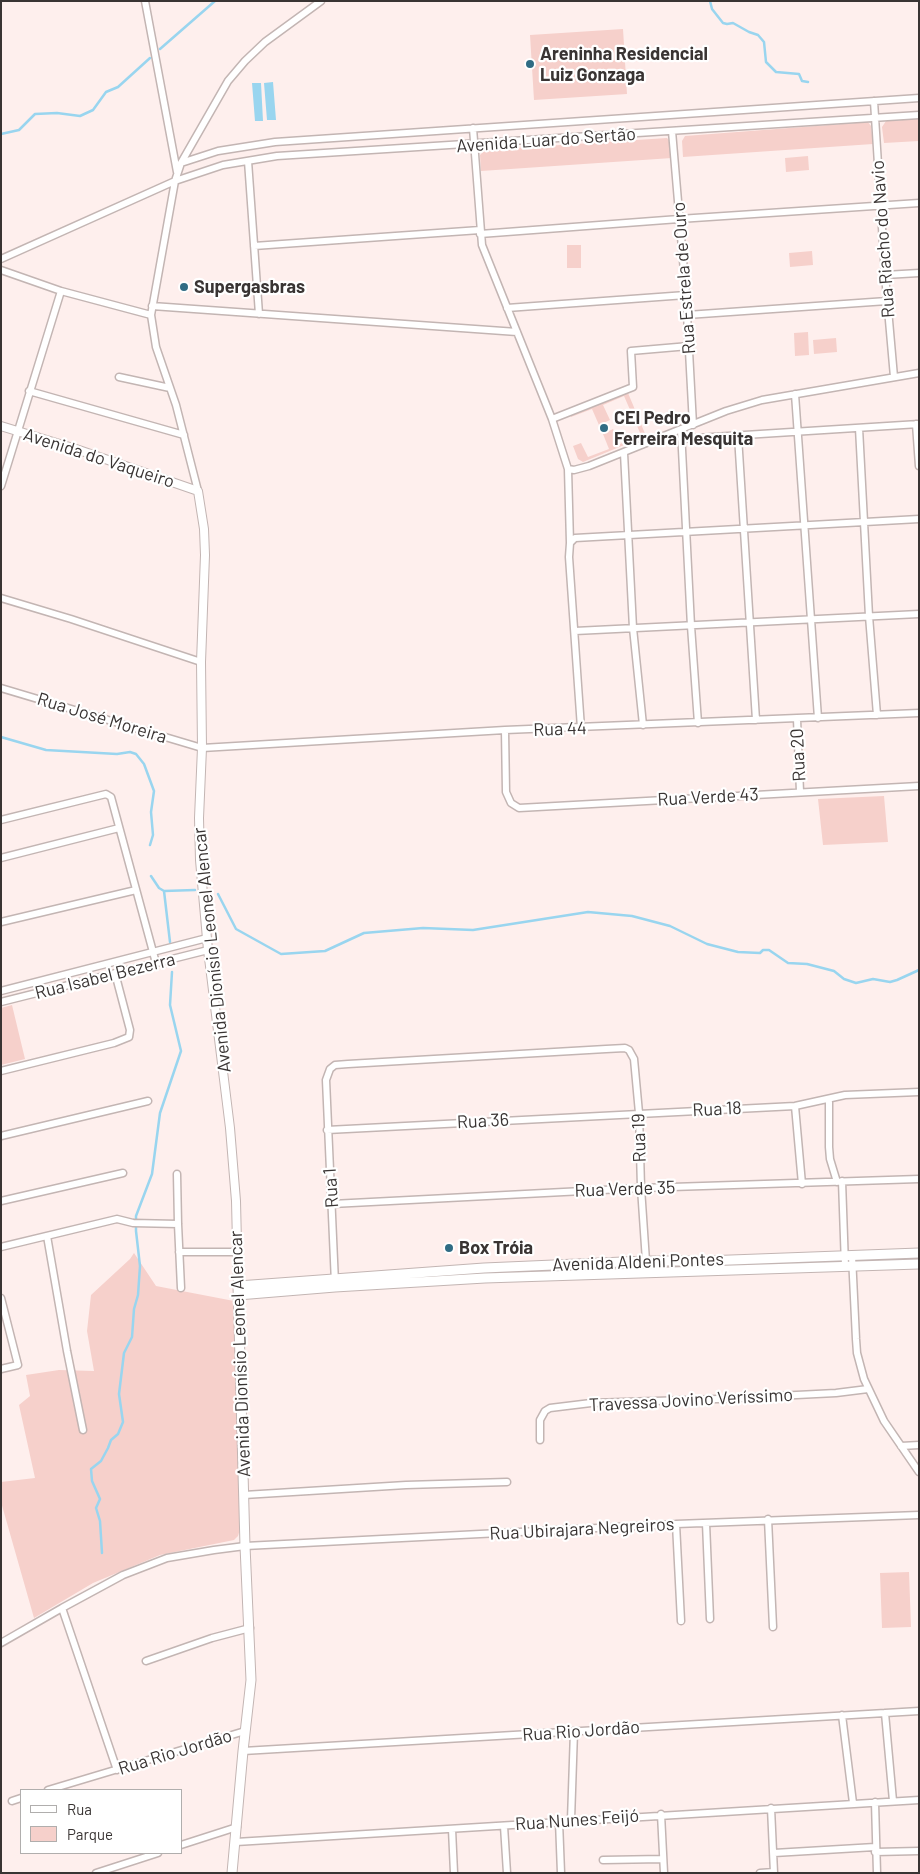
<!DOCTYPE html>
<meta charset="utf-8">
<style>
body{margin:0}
#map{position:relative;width:920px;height:1874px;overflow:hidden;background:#feefed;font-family:Barlow,sans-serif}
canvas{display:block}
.frame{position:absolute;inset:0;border:2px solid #393433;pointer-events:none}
.legend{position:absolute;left:20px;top:1789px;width:162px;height:65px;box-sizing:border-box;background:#fff;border:1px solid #b0aead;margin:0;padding:6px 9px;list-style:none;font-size:15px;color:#393433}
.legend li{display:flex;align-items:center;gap:10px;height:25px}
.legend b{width:25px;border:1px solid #b0aead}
</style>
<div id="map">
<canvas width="920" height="1874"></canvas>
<div class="frame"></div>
<ul class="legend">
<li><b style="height:6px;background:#fff"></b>Rua</li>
<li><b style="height:14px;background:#f6d0cb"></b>Parque</li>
</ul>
</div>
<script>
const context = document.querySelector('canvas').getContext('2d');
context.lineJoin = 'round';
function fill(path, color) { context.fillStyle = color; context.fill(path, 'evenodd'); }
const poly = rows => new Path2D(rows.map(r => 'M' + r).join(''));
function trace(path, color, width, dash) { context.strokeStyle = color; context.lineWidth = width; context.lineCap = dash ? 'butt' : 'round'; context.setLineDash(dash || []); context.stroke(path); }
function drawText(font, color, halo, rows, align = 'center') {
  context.font = font + ' Barlow,sans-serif'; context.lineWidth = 4.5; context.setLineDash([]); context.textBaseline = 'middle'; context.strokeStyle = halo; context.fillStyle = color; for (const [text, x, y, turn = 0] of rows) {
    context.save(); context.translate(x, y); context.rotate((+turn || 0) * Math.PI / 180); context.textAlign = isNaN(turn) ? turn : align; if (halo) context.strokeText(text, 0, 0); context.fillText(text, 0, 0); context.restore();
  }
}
fill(poly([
 [623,29,627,94,534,100,530,35],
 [919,119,919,141,884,143,882,127,886,121],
 [868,122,871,126,873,144,683,157,682,141,685,136],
 [667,138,670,141,672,158,481,171,480,155,485,150],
 [808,156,809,170,786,172,785,158],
 [567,245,581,245,581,268,567,268],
 [812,251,813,265,790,267,789,253],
 [808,332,809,355,795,356,794,333],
 [836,338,837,352,814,354,813,340],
 [628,393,646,436,583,462,578,459,573,446,581,443,588,457,609,449,603,434,613,429,620,444,641,435,624,396,603,405,610,420,599,425,592,409,571,417,571,416],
 [884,796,888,842,823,845,818,799],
 [12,1005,25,1059,1,1065,1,1008],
 [134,1253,156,1286,234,1301,242,1523,238,1536,234,1540,160,1555,93,1583,34,1618,1,1502,1,1482,35,1478,19,1405,30,1396,26,1375,59,1370,94,1371,87,1331,91,1295,130,1259],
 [909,1572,911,1627,882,1628,880,1573]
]), '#f6d0cb');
fill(poly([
 [273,82,276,120,267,120,264,83],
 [252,83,261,83,263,121,255,121]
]), '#99d5ef');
trace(poly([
 [710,1,712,9,723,23,727,24,733,23,749,32,758,35,764,42,766,62,776,72,799,74,802,81,808,82],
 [160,49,215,1],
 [1,134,19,130,35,114,57,113,80,116,93,110,106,92,118,87,150,58],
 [1,737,46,750,117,754,130,752,136,754,144,764,154,791,151,812,153,835,150,845],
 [151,876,159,888,164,891,195,890],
 [164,891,170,942],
 [218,894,236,929,281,954,325,951,364,933,423,928,473,930,588,912,632,916,670,926,707,944,738,952,760,953,763,950,769,950,788,963,807,964,834,971,844,979,856,983,873,979,890,982,897,980,919,970],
 [102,1553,100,1521,96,1508,100,1499,92,1481,91,1469,101,1461,108,1448,111,1440,118,1434,123,1422,119,1394,124,1353,132,1337,134,1309,138,1295,140,1266,136,1231,136,1216,152,1174,160,1113,181,1051,170,1005,172,972]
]), '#99d5ef', 2.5);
const minor = poly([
 [145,1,177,172],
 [874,101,885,275,894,377],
 [473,128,482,245,552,419,568,469,574,470,589,466,726,411,762,400,919,373],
 [672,131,686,295,693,425],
 [248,161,259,314],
 [181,163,218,151,275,142,919,98],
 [480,234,679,219,919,203],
 [254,246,480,230],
 [1,259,175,181,223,165,277,156,919,115],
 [1,270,61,291,151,315],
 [885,275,919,273],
 [152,306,517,332],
 [507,308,686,295],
 [687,315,887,301],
 [119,377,170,388],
 [29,391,184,435],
 [795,394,818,718],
 [552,419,633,387,631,351,689,346],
 [916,424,919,466],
 [859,428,869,616,877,715],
 [681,430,691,626,698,723],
 [738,436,756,720],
 [681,439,919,424],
 [624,453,633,628,643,725],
 [568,469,570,543],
 [1,486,61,291],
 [198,491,176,405,156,347,151,315,175,181,181,163,228,81,245,61,265,42,321,1],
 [1,598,71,619,201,662],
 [575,631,919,614],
 [1,688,202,748,505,730,919,713],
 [797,719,800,792],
 [581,728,569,557,570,543,575,538,919,519],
 [505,730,506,792,511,803,519,808,919,786],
 [1,820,106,794,111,797,156,963],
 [1,858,119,828],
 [1,922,136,890],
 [1,991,207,938],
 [1,1002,208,950],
 [1,1071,114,1043,129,1037,130,1030,115,973],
 [829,1099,829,1147,830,1159,837,1182],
 [795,1106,802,1184],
 [327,1130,795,1106,845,1095,919,1092],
 [1,1136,148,1101],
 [177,1174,178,1224,181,1288],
 [842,1181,845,1266],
 [1,1201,123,1173],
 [332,1204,641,1188,919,1179],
 [47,1236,67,1351,83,1430],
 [1,1247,117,1219,133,1223,178,1224],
 [179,1252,236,1252],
 [852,1256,856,1339,857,1353,864,1379,884,1421,919,1472],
 [335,1283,326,1080,330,1069,335,1065,348,1064,606,1049,625,1048,629,1050,634,1059,639,1113,641,1188,646,1261],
 [1,1298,18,1365,1,1369],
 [540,1440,540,1420,545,1411,550,1408,591,1403,718,1399,836,1393,868,1389],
 [901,1446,919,1445],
 [244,1495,406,1485,507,1482],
 [768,1519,773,1627],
 [706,1523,710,1619],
 [676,1524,681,1621],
 [62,1608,117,1770],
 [1,1643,62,1608,123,1575,167,1558,214,1550,245,1546,676,1524,919,1515],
 [146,1661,212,1638,250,1628],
 [885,1713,893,1801],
 [842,1715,853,1803],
 [243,1751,919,1711],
 [48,1790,245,1731],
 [12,1801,21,1798],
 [875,1802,877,1873],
 [771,1808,774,1873],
 [661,1814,664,1873],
 [571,1820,574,1731],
 [559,1821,561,1873],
 [504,1826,507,1873],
 [452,1829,454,1873],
 [236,1842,919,1800],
 [181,1845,237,1827],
 [875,1852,919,1851],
 [774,1853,875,1847],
 [603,1860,663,1859],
 [96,1873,158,1853],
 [760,1873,774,1872]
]);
const tertiary = poly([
 [1,426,76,449,198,491,204,529,205,555,201,662,202,748,199,818,200,860,208,950,230,1128,236,1201,238,1286]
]);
const secondary = poly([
 [238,1295,335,1287,485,1278,919,1264],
 [232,1873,243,1751,251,1680,245,1546,238,1286,484,1268,646,1261,704,1261,919,1253]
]);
trace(minor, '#c3b5b3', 9);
trace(tertiary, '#c3b5b3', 10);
trace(secondary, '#c3b5b3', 11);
trace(minor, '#fff', 6);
trace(tertiary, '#fff', 8);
trace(secondary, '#fff', 9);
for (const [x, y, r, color] of [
 [530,64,5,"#306c84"],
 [184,287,5,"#306c84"],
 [604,428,5,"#306c84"],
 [449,1248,5,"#306c84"]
]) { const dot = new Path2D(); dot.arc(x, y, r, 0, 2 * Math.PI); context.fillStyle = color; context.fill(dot); trace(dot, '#fff', 2); }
drawText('bold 18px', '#393433', '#fff', [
 ["Areninha Residencial",540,54],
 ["Luiz Gonzaga",540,75],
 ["Supergasbras",194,287],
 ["CEI Pedro",614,418],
 ["Ferreira Mesquita",614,439],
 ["Box Tróia",459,1248]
], 'left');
drawText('18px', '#393433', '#fff', [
 ["Avenida Luar do Sertão",546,140,-4],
 ["Rua Riacho do Navio",883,239,-94],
 ["Rua Estrela de Ouro",684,278,-94],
 ["Avenida do Vaqueiro",99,458,18],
 ["Rua José Moreira",102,718,17],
 ["Rua 44",560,729,-2],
 ["Rua 20",798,755,-93],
 ["Rua Verde 43",708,797,-3],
 ["Avenida Dionísio Leonel Alencar",212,950,-96],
 ["Rua Isabel Bezerra",105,976,-14],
 ["Rua 18",717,1109,-3],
 ["Rua 36",483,1121,-3],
 ["Rua 19",639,1138,-92],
 ["Rua 1",331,1188,-94],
 ["Rua Verde 35",625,1189,-2],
 ["Avenida Aldeni Pontes",638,1262,-2],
 ["Avenida Dionísio Leonel Alencar",240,1354,-92],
 ["Travessa Jovino Veríssimo",691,1400,-3],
 ["Rua Ubirajara Negreiros",582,1529,-3],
 ["Rua Rio Jordão",581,1731,-4],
 ["Rua Rio Jordão",175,1752,-17],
 ["Rua Nunes Feijó",577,1820,-4]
]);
</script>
